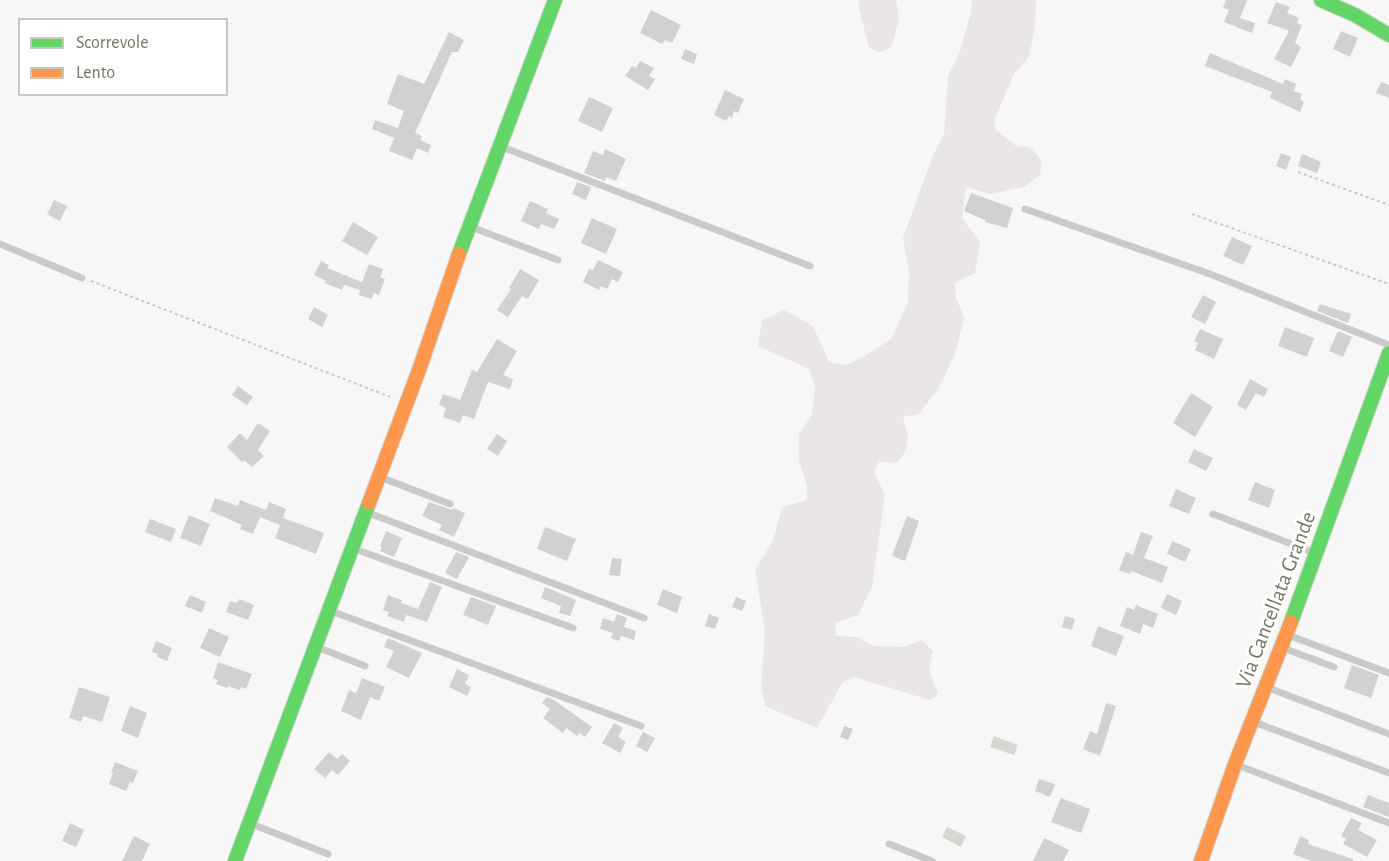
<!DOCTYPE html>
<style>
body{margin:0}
#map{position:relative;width:1389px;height:861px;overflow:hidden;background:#f8f7f8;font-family:"Alegreya Sans",sans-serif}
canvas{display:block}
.legend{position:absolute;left:18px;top:18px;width:210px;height:78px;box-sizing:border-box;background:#fff;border:2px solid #c6c9c0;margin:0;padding:8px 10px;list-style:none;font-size:18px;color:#707961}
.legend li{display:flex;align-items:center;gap:12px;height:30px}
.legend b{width:30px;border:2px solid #c6c9c0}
</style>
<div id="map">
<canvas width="1389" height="861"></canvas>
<ul class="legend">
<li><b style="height:8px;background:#63d668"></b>Scorrevole</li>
<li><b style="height:8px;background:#ff974d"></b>Lento</li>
</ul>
</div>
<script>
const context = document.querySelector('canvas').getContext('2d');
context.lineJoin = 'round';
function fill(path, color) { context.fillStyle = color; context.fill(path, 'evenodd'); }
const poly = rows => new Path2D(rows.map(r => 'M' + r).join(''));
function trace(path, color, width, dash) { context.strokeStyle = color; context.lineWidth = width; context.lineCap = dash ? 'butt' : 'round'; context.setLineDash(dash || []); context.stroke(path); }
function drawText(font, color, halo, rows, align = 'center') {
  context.font = font + ' "Alegreya Sans",sans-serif'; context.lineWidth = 6; context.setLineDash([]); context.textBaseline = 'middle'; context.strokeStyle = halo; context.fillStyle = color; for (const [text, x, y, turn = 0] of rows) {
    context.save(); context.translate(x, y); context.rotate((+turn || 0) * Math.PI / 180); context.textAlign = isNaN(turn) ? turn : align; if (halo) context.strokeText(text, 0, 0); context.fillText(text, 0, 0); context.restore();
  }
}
fill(poly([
 [859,0,896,0,899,18,892,46,885,51,878,52,869,48,859,8],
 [972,0,1036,0,1035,25,1029,57,1014,74,994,121,996,130,1016,146,1030,147,1042,161,1040,175,1024,187,990,194,966,187,962,218,980,242,975,273,955,283,956,297,964,318,956,351,939,388,919,414,903,417,908,437,905,452,897,463,879,462,874,472,885,495,872,587,858,615,835,623,836,636,856,637,874,646,903,647,922,640,933,651,929,670,938,694,930,700,854,677,843,682,817,728,765,706,761,687,765,631,755,569,773,541,782,507,807,500,807,486,799,461,799,434,812,415,815,386,809,369,758,346,762,320,784,310,813,326,829,362,846,365,865,356,891,339,908,303,909,272,903,238,933,155,944,134,948,76,960,51,971,12]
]), '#eae6e8');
fill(poly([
 [994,736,1018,745,1014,755,990,747],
 [947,827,966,836,961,847,942,837]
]), '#d6d8cf');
fill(poly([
 [1226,0,1247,0,1240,18,1255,23,1252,33,1224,22,1229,10,1223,8],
 [1276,2,1290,7,1287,13,1299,18,1297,23,1302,25,1295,43,1301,47,1291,67,1274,59,1289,31,1267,23],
 [651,10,681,25,672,43,665,40,662,44,640,33],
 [1341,31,1358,38,1350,57,1333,49],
 [449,32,464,40,458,52,452,52,415,133,422,136,420,140,431,145,428,153,417,148,412,160,389,151,394,138,372,129,375,120,398,128,404,111,387,104,398,74,424,84],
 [685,49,697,54,694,64,681,59],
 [1210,53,1283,84,1285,79,1296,84,1294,91,1302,94,1300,100,1304,102,1300,112,1270,98,1272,92,1205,66],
 [640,61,654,68,649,76,655,79,648,90,625,76,632,66,636,68],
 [1381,82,1389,85,1389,98,1376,93],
 [725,90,744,99,738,113,734,111,732,118,729,116,726,121,714,115],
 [589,97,613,108,602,132,578,121],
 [605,149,626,159,616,181,606,177,605,181,584,173,593,151,603,155],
 [1281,153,1291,157,1286,170,1276,166],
 [1302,154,1321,162,1317,173,1298,166],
 [577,182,591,187,586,200,572,194],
 [971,193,1013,208,1007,228,985,222,985,220,964,211],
 [54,200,67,206,60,221,47,214],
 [530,201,548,209,546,213,559,219,554,229,541,224,539,229,521,221],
 [592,218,617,229,606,254,581,243],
 [353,222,378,237,367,255,342,241],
 [1232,237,1252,246,1243,265,1223,256],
 [598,260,623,272,618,282,612,279,607,289,601,286,599,290,583,282,589,269,593,270],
 [321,261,329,265,327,268,362,282,369,264,383,269,380,277,385,279,379,295,374,293,372,299,359,295,360,290,344,285,342,290,325,283,326,281,314,275],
 [520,269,539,280,528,299,522,296,508,317,497,310,511,289,509,288],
 [1203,295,1216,302,1205,324,1191,317],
 [1320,304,1351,314,1348,323,1317,311],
 [314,307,328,315,322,327,308,319],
 [1285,327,1314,338,1307,357,1278,346],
 [1200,329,1223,339,1214,359,1195,350,1198,343,1194,341],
 [1338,331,1352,337,1343,357,1329,351],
 [497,339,517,351,503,375,513,379,510,389,488,382,474,419,463,415,460,423,443,417,446,408,439,405,443,394,460,400,472,370,477,372],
 [1250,379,1268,389,1264,397,1256,393,1246,410,1237,405],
 [238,386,253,397,247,405,232,395],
 [1191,393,1213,407,1195,437,1173,423],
 [258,423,270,431,258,450,264,456,252,467,244,460,242,462,227,447,240,433,247,440],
 [497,434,507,441,498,456,487,449],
 [1194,449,1213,458,1206,471,1188,462],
 [1255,482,1275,490,1269,508,1248,500],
 [1176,489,1196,498,1189,514,1169,506],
 [215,498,238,506,240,500,266,510,269,502,286,509,283,518,324,533,316,554,275,538,280,525,260,517,253,534,240,529,242,525,210,511],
 [429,502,449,509,452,510,454,508,465,513,454,537,439,530,442,525,422,516],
 [189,515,210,524,201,546,180,538],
 [907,516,919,521,905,561,892,556],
 [150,519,176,529,171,542,145,532],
 [545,527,576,539,567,561,537,549],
 [386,531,402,538,394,557,380,551,382,547,380,546],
 [1141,532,1153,536,1144,558,1168,567,1162,583,1131,571,1130,574,1119,570,1126,552,1133,555],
 [1172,541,1191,549,1185,562,1167,554],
 [456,552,469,557,457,579,445,573],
 [612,558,622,559,620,576,609,575],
 [430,582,442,587,427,622,406,615,404,622,387,616,389,612,383,610,388,595,402,600,401,603,418,609],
 [545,587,576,600,570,616,559,613,561,606,541,598],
 [663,589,682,597,677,613,657,605],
 [1167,594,1182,601,1176,615,1161,608],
 [190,595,206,602,202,613,185,606],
 [471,597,496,606,488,625,463,615],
 [736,597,746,601,742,611,732,607],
 [239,599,254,605,248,620,226,612,230,601,237,603],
 [1136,605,1158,614,1153,628,1143,624,1140,634,1120,626,1127,607,1134,610],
 [617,614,627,618,624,627,636,631,634,640,621,636,619,641,611,638,613,633,600,629,603,618,614,622],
 [709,614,719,618,715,629,705,626],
 [1065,616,1075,619,1072,630,1062,627],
 [1098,626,1124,636,1116,656,1091,646],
 [209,628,229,637,220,657,200,648],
 [388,638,422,653,409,678,386,667,394,651,384,647],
 [156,641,172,648,167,661,157,657,158,654,152,652],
 [218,662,252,674,246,689,241,687,239,690,228,686,227,688,216,684,218,680,213,678],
 [1352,665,1379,675,1371,698,1344,688],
 [457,669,469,675,465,684,471,687,467,696,449,687],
 [362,678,385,687,379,701,370,697,361,720,341,711,349,690,356,693],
 [79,687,110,697,102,722,83,716,81,722,69,718],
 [547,697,554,700,592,727,585,737,579,733,577,736,566,728,563,733,543,718,550,709,542,703],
 [1106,703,1116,706,1100,756,1083,749,1090,731,1097,734],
 [130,706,147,713,138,738,121,731],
 [614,723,623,728,618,737,626,742,620,753,602,743],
 [844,726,853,729,848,740,840,737],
 [643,732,655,738,647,752,636,746],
 [329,752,337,759,342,754,350,761,338,775,332,770,325,778,314,769],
 [115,762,138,771,133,783,130,782,126,791,109,784,113,773,111,772],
 [1039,779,1055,784,1050,797,1035,791],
 [1368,795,1389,803,1389,817,1363,807],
 [1061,798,1090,809,1081,833,1051,822],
 [1351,818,1362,823,1358,830,1377,840,1367,857,1343,844,1346,839,1341,836],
 [70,823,84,830,76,847,62,841],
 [134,836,150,844,142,861,122,861],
 [1300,836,1309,840,1308,844,1353,859,1353,861,1311,861,1293,854],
 [1044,838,1069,850,1063,861,1033,861]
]), '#d1d2cf');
const fast = poly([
 [1321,0,1355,15,1389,35],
 [459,254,555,0],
 [1291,622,1389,353],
 [235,861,369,503]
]);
const slow = poly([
 [369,503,419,370,459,254],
 [1201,861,1235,764,1291,622]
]);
trace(fast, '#d4d4d3', 16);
trace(slow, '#d4d4d3', 16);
trace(poly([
 [1298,172,1389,205],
 [1192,214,1389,284],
 [91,281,393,398]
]), '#c8c8c6', 2, [3, 3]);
trace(poly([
 [502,147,810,266],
 [1025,209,1210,274,1389,345],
 [471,227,558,260],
 [0,244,82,278],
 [380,477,450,504],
 [366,512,644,618],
 [1213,514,1315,553],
 [352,548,573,628],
 [331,611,641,726],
 [1288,635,1389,673],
 [317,647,365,666],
 [1283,648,1334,667],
 [1266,687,1389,734],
 [1254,722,1389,773],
 [1237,765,1389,823],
 [249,823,328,854],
 [889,844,932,861]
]), '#cacbc9', 7);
trace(fast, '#63d668', 14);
trace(slow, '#ff974d', 14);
drawText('22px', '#707961', '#fff', [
 ["Via Cancellata Grande",1276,600,-69]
]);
</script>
